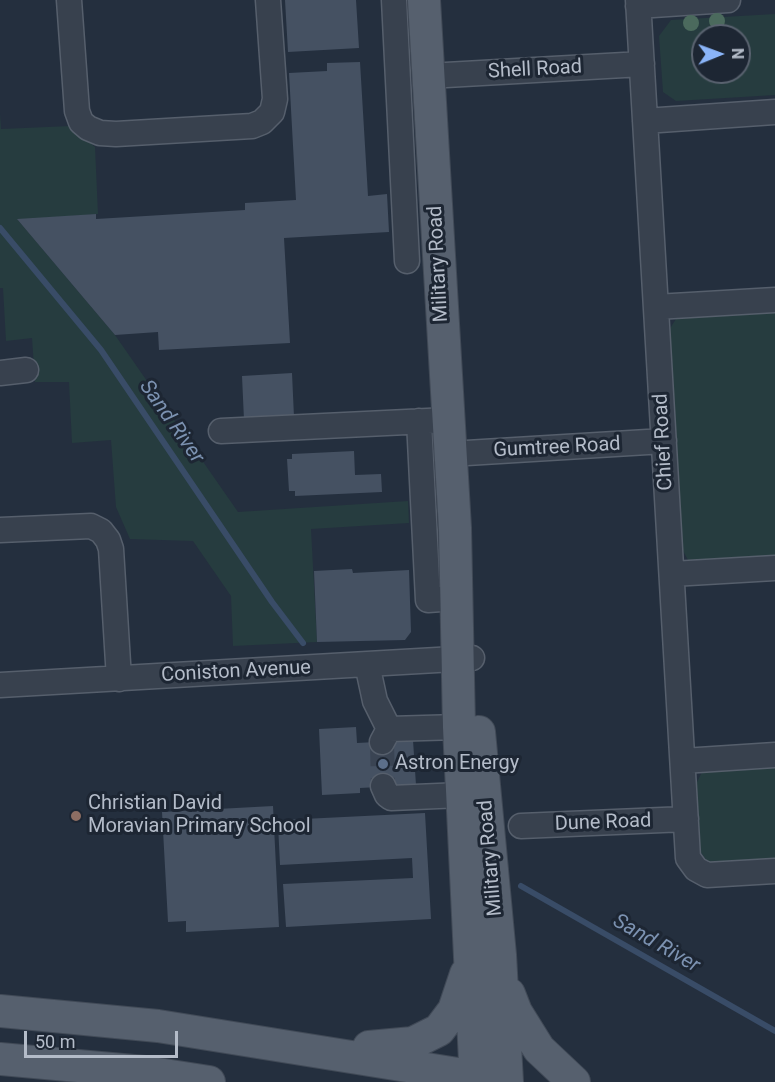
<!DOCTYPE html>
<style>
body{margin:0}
#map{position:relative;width:775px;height:1082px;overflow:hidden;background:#242f3e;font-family:Roboto,sans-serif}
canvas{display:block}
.north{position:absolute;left:691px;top:24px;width:60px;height:60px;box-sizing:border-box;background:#1d2633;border:2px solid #59626f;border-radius:50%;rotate:89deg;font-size:16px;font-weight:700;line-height:24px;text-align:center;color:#b4bcc9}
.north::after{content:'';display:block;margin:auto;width:21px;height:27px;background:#8ab4f8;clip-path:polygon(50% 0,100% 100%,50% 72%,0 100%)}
.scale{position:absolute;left:24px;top:1031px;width:154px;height:27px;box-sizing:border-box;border:3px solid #b4bcc9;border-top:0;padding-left:8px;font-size:18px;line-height:21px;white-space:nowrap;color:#b4bcc9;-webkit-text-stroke:4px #1d2633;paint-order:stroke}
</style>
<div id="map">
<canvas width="775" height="1082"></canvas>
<div class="north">N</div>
<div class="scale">50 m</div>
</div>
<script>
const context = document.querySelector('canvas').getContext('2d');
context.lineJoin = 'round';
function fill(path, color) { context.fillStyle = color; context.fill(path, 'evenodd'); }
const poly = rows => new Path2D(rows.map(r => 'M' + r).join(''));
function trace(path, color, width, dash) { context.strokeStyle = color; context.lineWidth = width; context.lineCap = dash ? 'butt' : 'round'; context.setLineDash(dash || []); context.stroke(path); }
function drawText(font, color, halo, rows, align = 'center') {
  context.font = font + ' Roboto,sans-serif'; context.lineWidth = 6; context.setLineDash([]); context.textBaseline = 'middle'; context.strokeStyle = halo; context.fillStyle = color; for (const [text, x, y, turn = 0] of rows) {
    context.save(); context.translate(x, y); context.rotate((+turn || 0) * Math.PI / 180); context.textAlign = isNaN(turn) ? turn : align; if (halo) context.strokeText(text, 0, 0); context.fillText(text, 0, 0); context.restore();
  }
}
fill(poly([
 [775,14,775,95,676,101,663,92,659,36,671,20],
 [703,36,739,36,739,72,703,72],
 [0,113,1,129,71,126,95,147,98,214,18,220,115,335,238,512,408,501,409,523,311,529,317,642,233,646,231,596,193,541,130,539,116,507,111,440,72,443,69,382,35,382,32,338,6,341,3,288,0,288],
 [775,308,775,559,700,564,688,560,681,547,669,330,676,319,688,313],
 [775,763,775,862,720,865,707,861,699,850,695,786,702,772,719,766]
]), '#263c3f');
trace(poly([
 [0,228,101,350,272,602,303,643],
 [521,886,775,1031]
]), '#394c67', 6);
fill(poly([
 [285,0,356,0,359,48,288,52],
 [360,62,368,196,387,194,389,232,284,238,290,343,159,350,158,332,115,335,17,219,96,214,96,219,245,210,245,203,296,200,289,73,327,71,327,63],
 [292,373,294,417,244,420,242,376],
 [354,451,355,475,381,474,382,492,295,496,295,491,289,491,287,459,292,459,292,454],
 [352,569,353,573,409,570,411,632,405,640,317,642,314,571],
 [356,727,357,743,413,740,416,785,360,788,360,793,322,795,319,729],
 [273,806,279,927,186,932,186,921,168,922,162,812],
 [425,813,431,919,286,927,283,884,413,878,412,858,280,865,278,824,283,824,283,820]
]), '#455162');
trace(poly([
 [382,742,383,786]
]), '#3a4453', 24, [24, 12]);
const minor = poly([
 [69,0,77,111,81,122,88,128,100,133,116,134,252,126,262,122,272,112,275,99,268,0],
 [394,0,407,261],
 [638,0,688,858,696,869,707,875,775,871],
 [638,6,728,0],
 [428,76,642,64],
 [645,121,775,112],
 [656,307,775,300],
 [0,373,26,370],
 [419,421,428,600,455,598],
 [221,431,448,420],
 [450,454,664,441],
 [0,530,91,526,101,531,108,540,111,549,119,679],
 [672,574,775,568],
 [367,664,375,701,389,729],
 [0,685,472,658],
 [382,742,389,729,459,727],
 [683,761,775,755],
 [383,786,387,795,391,798,462,795],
 [521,826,686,819]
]);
const major = poly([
 [424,0,455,528,459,727,476,1082],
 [479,732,500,955,507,1082],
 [509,994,516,1012,539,1049,574,1082],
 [0,1011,158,1026,495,1080],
 [369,1047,413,1043,439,1030,454,1010,466,974],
 [0,1059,145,1072,209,1082]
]);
trace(minor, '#565f6c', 27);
trace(major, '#414a57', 34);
trace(minor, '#38414e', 24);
trace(major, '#56606e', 32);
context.fillStyle = '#4b6a5d';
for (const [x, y] of [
 [717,21],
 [691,23]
]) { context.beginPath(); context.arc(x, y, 8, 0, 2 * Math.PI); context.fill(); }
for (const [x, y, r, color] of [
 [383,764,6,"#5c6f8a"],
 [76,816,6,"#8d6e63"]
]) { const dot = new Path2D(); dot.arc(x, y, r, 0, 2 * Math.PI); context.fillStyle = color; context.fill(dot); trace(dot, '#1d2633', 2); }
drawText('20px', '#b4bcc9', '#1d2633', [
 ["Shell Road",535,70,-3],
 ["Military Road",439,264,-93],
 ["Chief Road",664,442,-93],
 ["Gumtree Road",557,448,-3],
 ["Coniston Avenue",236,672,-3],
 ["Dune Road",603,823,-2],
 ["Military Road",491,858,-95]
]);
drawText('20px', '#b4bcc9', '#1d2633', [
 ["Astron Energy",395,764],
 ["Christian David",88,804],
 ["Moravian Primary School",88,827]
], 'left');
drawText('italic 21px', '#7c92b1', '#1d2633', [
 ["Sand River",171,422,55],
 ["Sand River",656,944,30]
]);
</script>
